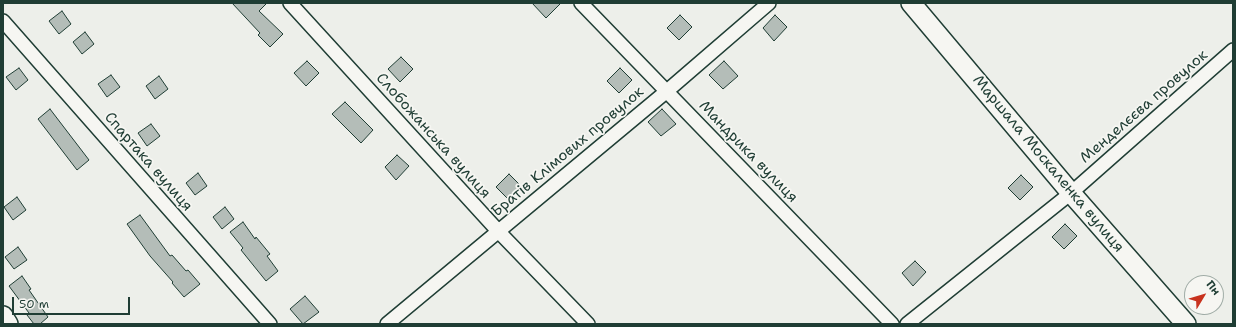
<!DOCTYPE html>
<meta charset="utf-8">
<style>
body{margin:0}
#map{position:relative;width:1236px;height:327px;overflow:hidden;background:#edefea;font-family:"Shantell Sans",sans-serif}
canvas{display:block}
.frame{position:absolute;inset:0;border:4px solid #1f3d34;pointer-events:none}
.north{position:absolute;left:1184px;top:275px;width:40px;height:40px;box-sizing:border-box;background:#f6f6f2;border:1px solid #a0aca6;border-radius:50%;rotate:52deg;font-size:11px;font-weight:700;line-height:16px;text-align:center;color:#1f3d34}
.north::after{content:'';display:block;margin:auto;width:14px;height:18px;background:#c8321e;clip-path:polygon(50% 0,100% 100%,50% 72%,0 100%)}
.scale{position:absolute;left:12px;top:297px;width:118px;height:18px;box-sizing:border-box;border:2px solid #1f3d34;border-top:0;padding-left:5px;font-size:12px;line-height:14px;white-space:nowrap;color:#1f3d34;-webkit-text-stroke:3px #f6f6f2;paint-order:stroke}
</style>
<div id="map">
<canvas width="1236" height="327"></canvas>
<div class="frame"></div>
<div class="north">Пн</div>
<div class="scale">50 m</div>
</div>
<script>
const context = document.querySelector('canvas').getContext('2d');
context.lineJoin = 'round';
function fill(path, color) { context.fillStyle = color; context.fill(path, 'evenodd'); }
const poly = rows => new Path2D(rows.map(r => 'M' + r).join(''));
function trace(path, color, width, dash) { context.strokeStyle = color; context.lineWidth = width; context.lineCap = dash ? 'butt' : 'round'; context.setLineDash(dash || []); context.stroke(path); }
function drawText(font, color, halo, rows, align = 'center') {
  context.font = font + ' "Shantell Sans",sans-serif'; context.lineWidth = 3.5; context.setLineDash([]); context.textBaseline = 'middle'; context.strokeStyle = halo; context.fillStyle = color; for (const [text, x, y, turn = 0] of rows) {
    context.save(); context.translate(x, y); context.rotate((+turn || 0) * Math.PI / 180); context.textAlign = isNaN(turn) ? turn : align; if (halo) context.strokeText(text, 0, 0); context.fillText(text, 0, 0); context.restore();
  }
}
const building = poly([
 [232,3,267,3,259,11,283,34,270,47,258,35,260,33,232,3],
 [532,3,561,3,546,18,532,3],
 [62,11,71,24,59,34,49,21,62,11],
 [680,15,692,27,679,40,667,28,680,15],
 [775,15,787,27,774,41,763,28,775,15],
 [85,32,94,44,82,54,73,42,85,32],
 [401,57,413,69,400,82,388,69,401,57],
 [307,61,319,73,306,86,294,73,307,61],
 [724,61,738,76,723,89,709,75,724,61],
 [19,68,28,80,16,90,6,77,19,68],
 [620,68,632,80,619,93,607,81,620,68],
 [111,75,120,87,107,97,98,84,111,75],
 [159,76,168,89,155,99,146,86,159,76],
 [345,102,373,130,361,143,332,114,345,102],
 [50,109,89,160,77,170,38,119,50,109],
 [662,109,676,124,661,136,648,122,662,109],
 [151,124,160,136,147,146,138,133,151,124],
 [397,155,409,166,396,180,385,167,397,155],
 [198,173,207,186,195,195,186,183,198,173],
 [509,174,521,186,508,199,496,187,509,174],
 [1021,175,1033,187,1020,200,1008,188,1021,175],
 [17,197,26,210,13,220,4,207,17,197],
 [225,207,234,219,222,229,213,217,225,207],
 [140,215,170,256,172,255,186,271,188,270,200,284,184,297,172,283,173,282,150,256,127,224,140,215],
 [243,222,255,239,256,237,270,254,267,256,278,271,266,281,241,250,243,248,230,232,243,222],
 [1065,224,1077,236,1064,249,1052,237,1065,224],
 [18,247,27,260,14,269,5,257,18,247],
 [915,261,926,272,913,286,902,273,915,261],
 [22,276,31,289,29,290,48,317,40,324,34,324,27,315,29,313,9,286,22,276],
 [305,296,319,312,303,324,290,309,305,296]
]);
fill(building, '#b4bdb8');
trace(building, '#1f3d34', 1);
const street = poly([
 [290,3,499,232,588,324],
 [581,3,892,324],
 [3,21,270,324],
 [387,324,667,91,769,3],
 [907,324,1071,193,1233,50]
]);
const secondary = poly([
 [911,3,1071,193,1186,324],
 [3,316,8,324]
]);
trace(street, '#1f3d34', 16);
trace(secondary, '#1f3d34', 22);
trace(street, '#f6f6f2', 13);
trace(secondary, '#f6f6f2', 19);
drawText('15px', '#1f3d34', '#f6f6f2', [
 ["Менделєєва провулок",1144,107,-41],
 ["Слобожанська вулиця",433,136,48],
 ["Братів Клімових провулок",568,152,-40],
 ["Мандрика вулиця",748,152,46],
 ["Спартака вулиця",148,162,49],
 ["Маршала Москаленка вулиця",1048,164,50]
]);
</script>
